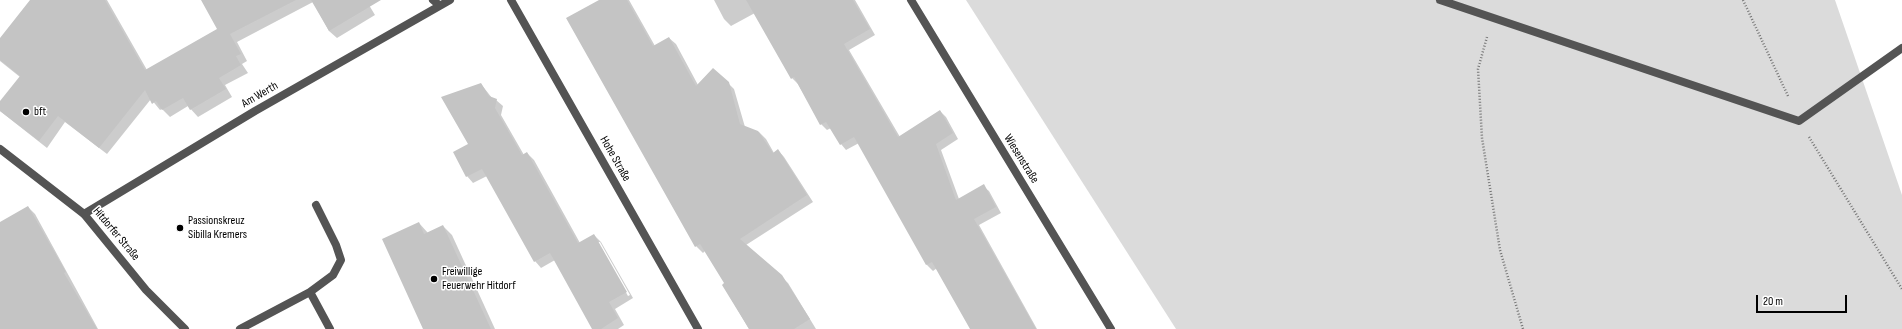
<!DOCTYPE html>
<meta charset="utf-8">
<style>
body{margin:0}
#map{position:relative;width:1902px;height:329px;overflow:hidden;background:#fff;font-family:"Sofia Sans Condensed",sans-serif}
canvas{display:block}
.scale{position:absolute;left:1756px;top:295px;width:91px;height:18px;box-sizing:border-box;border:2px solid #000;border-top:0;padding-left:5px;font-size:12px;line-height:14px;white-space:nowrap;color:#000;-webkit-text-stroke:3px #fff;paint-order:stroke}
</style>
<div id="map">
<canvas width="1902" height="329"></canvas>
<div class="scale">20 m</div>
</div>
<script>
const context = document.querySelector('canvas').getContext('2d');
context.lineJoin = 'round';
function fill(path, color) { context.fillStyle = color; context.fill(path, 'evenodd'); }
const poly = rows => new Path2D(rows.map(r => 'M' + r).join(''));
function trace(path, color, width, dash) { context.strokeStyle = color; context.lineWidth = width; context.lineCap = dash ? 'butt' : 'round'; context.setLineDash(dash || []); context.stroke(path); }
function drawText(font, color, halo, rows, align = 'center') {
  context.font = font + ' "Sofia Sans Condensed",sans-serif'; context.lineWidth = 3; context.setLineDash([]); context.textBaseline = 'middle'; context.strokeStyle = halo; context.fillStyle = color; for (const [text, x, y, turn = 0] of rows) {
    context.save(); context.translate(x, y); context.rotate((+turn || 0) * Math.PI / 180); context.textAlign = isNaN(turn) ? turn : align; if (halo) context.strokeText(text, 0, 0); context.fillText(text, 0, 0); context.restore();
  }
}
fill(poly([
 [966,0,1835,0,1902,195,1902,329,1176,329]
]), '#dbdbdb');
fill(poly([
 [31,0,107,0,147,70,218,29,202,0,366,0,375,15,337,38,329,31,313,2,237,42,247,61,242,64,248,73,225,85,232,97,198,117,188,106,170,117,162,109,160,110,151,99,107,154,65,122,47,148,0,111,0,103,20,77,0,61,0,40],
 [601,0,629,0,655,46,669,38,676,44,698,85,727,82,734,89,745,127,759,132,766,139,774,153,778,150,784,157,813,202,746,245,788,283,816,329,749,329,723,285,725,283,705,251,703,253,696,246],
 [714,0,763,0,766,7,731,26,724,19],
 [827,0,855,0,875,35,849,50,900,137,940,111,946,117,958,139,941,150,959,199,983,186,989,191,1001,213,979,225,1037,329,972,329,937,268,933,271,927,265,859,143,846,150,841,144,831,128,827,130,821,124,798,84,792,78],
 [481,84,492,98,496,100,503,106,501,115,524,155,527,153,534,160,580,243,594,235,601,242,633,298,615,309,624,325,618,329,594,329,555,260,541,268,535,261,487,176,473,183,467,176,469,144],
 [598,242,600,242,630,295,628,296],
 [28,207,35,214,98,329,0,329,0,223],
 [419,223,428,233,443,226,452,235,495,329,424,329]
]), '#0003');
fill(poly([
 [30,0,105,0,145,70,217,29,201,0,296,0,230,34,241,54,236,56,241,65,219,78,226,89,190,110,183,98,162,110,156,101,152,104,145,90,99,148,58,116,39,141,0,111,0,101,20,76,0,60,0,38],
 [311,0,381,0,329,31],
 [599,0,627,0,653,46,669,37,696,86,713,68,729,82,740,124,758,131,773,153,778,149,807,195,740,239,782,275,810,319,794,329,749,329,722,285,724,283,700,244,695,247,566,18],
 [746,0,853,0,870,29,844,44,898,137,940,110,953,133,936,144,956,200,984,184,996,207,974,219,1036,329,970,329,932,262,926,265,854,137,840,145,826,122,820,125,794,77,791,79],
 [481,83,489,96,497,99,495,108,522,155,527,152,578,243,594,234,627,292,609,302,618,318,601,329,592,329,550,253,534,262,482,169,466,177,453,152,468,144,441,97],
 [28,206,66,272,64,273,97,329,0,329,0,222],
 [419,222,424,234,443,225,491,329,423,329,382,239]
]), '#c4c4c4');
trace(poly([
 [1743,0,1788,96],
 [1487,37,1478,69,1482,138,1500,250,1523,329],
 [1809,137,1902,289]
]), '#767676', 2.5, [1, 2]);
trace(poly([
 [1440,0,1799,121,1902,48],
 [310,292,333,275,341,260,336,245,316,205],
 [240,329,310,292,330,329]
]), '#545454', 8);
trace(poly([
 [433,0,439,5],
 [511,0,698,329],
 [911,0,1111,329],
 [84,214,255,111,450,0]
]), '#545454', 8);
trace(poly([
 [0,149,84,214,146,290,185,329]
]), '#545454', 8);
for (const [x, y, r, color] of [
 [26,112,4,"#000"],
 [180,228,4,"#000"],
 [434,279,4,"#000"]
]) { const dot = new Path2D(); dot.arc(x, y, r, 0, 2 * Math.PI); context.fillStyle = color; context.fill(dot); trace(dot, '#fff', 1.5); }
drawText('12px', '#000', '#fff', [
 ["Am Werth",260,95,-30],
 ["Hohe Straße",615,159,60],
 ["Wiesenstraße",1021,159,58],
 ["Hitdorfer Straße",116,234,50]
]);
drawText('12px', '#000', '#fff', [
 ["bft",34,112],
 ["Passionskreuz",188,221],
 ["Sibilla Kremers",188,235],
 ["Freiwillige",442,272],
 ["Feuerwehr Hitdorf",442,286]
], 'left');
</script>
